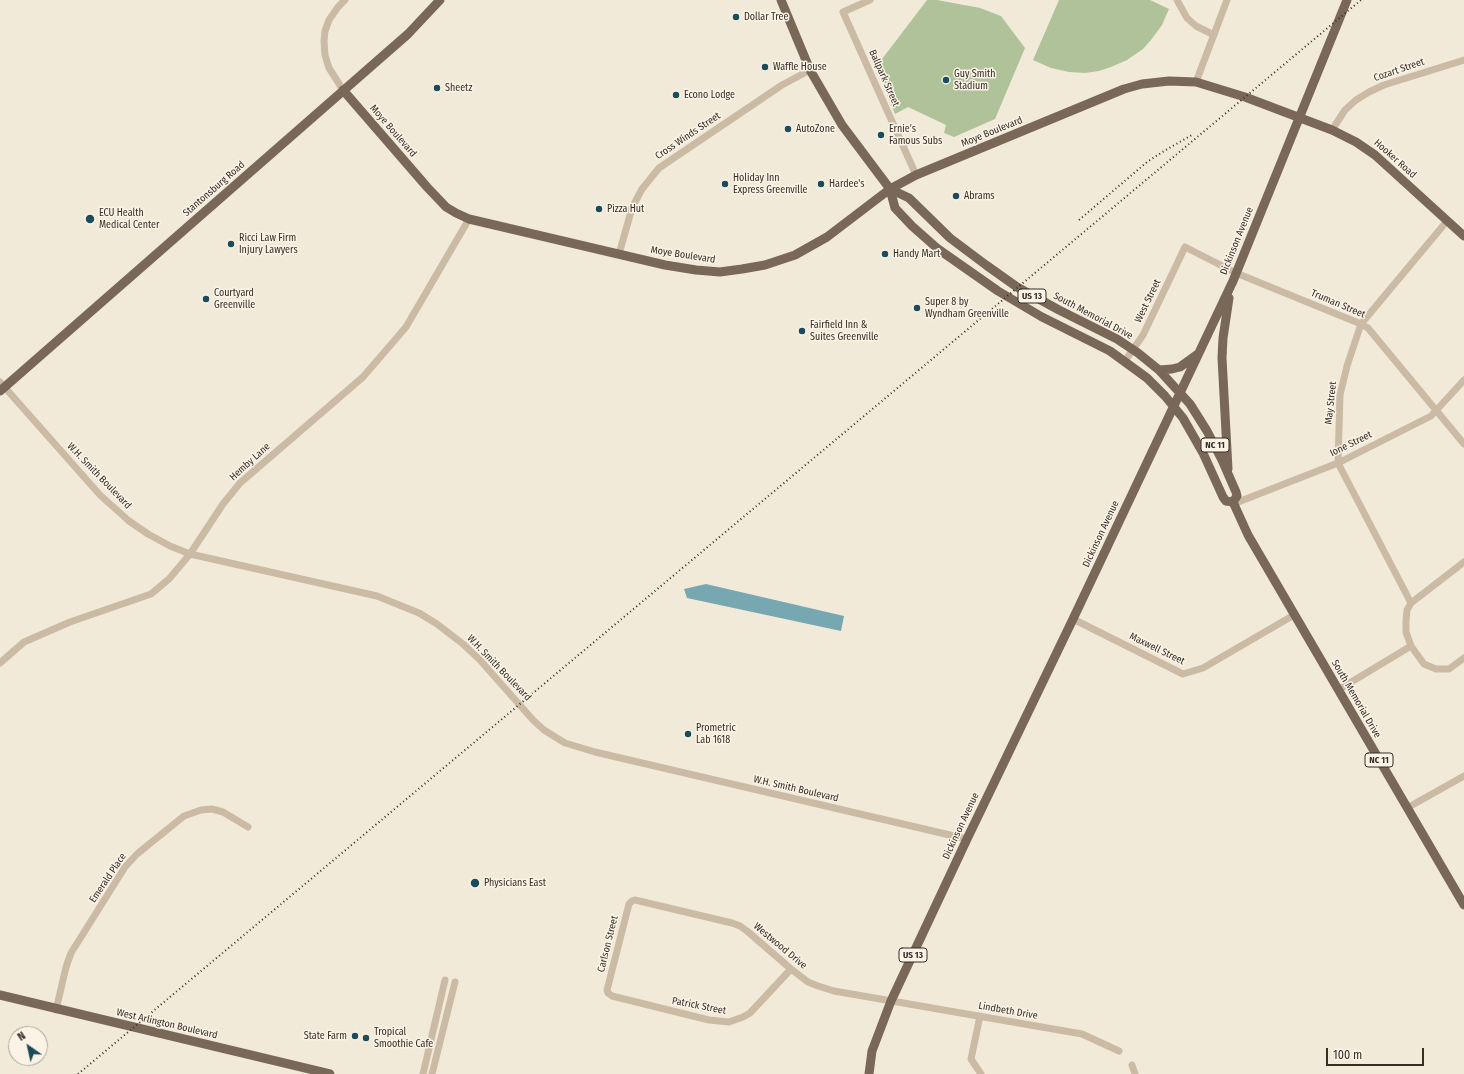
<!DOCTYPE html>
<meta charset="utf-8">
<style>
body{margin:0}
#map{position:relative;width:1464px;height:1074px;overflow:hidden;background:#f2ead9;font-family:"Fira Sans Condensed",sans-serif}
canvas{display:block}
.north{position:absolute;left:8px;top:1026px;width:40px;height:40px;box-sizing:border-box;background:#faf3e6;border:1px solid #aca49a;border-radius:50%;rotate:326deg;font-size:11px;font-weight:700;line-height:16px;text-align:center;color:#362d27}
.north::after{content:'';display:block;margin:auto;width:14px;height:18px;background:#1a4d59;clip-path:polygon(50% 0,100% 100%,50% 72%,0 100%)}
.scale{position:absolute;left:1326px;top:1048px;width:98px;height:18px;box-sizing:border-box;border:2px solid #362d27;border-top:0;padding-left:5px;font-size:12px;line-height:14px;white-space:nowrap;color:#362d27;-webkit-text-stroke:3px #faf3e6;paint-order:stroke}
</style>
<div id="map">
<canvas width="1464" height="1074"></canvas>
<div class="north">N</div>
<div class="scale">100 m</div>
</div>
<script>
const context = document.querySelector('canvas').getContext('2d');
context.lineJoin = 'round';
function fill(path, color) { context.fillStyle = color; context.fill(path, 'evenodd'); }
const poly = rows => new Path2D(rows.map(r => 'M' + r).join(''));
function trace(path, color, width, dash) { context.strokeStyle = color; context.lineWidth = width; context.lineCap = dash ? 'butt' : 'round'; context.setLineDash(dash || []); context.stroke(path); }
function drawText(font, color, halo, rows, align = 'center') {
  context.font = font + ' "Fira Sans Condensed",sans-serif'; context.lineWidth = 3; context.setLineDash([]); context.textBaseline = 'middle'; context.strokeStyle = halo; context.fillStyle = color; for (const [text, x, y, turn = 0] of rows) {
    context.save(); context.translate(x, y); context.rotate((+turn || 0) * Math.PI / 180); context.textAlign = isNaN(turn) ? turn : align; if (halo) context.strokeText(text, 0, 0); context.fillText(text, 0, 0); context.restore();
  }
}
fill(poly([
 [927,0,937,0,980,8,1001,16,1025,48,995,119,954,137,944,133,946,125,908,107,895,114,876,67],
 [1059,0,1150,0,1169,9,1162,25,1151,40,1143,49,1127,60,1111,67,1099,71,1085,73,1069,72,1051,68,1033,60]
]), '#afc299');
fill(poly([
 [706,584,844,616,841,631,687,598,684,589]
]), '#77a7b1');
trace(poly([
 [870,0,843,12,916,175],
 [1177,0,1187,18,1196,26,1214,35],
 [1196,82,1227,0],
 [343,90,329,68,325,55,324,41,325,31,329,20,338,7,345,0],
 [1332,130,1345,110,1356,100,1369,92,1384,85,1464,60],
 [619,254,632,208,642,189,659,168,782,85,810,70],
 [1125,361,1143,335,1185,247,1236,273,1361,324,1368,328,1464,444],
 [0,382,100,495,129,521,148,534,170,546,190,554,377,596,419,613,437,624,463,644,480,660,533,720,544,730,565,743,595,752,967,839],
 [1233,504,1338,463,1431,416,1464,380],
 [1464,562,1411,603,1407,610,1406,621,1406,632,1411,646,1424,664,1436,669,1449,669,1464,658],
 [1411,603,1338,463,1340,395,1347,366,1361,324,1447,221],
 [1073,619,1183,674,1203,668,1294,615],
 [0,663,24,642,70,622,151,594,169,579,190,554,223,504,240,483,363,377,406,327,469,219],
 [1338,690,1411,646],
 [1407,808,1464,776],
 [791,969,750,1013,743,1017,729,1022,709,1020,612,996,608,993,607,990,629,904,632,901,635,900,732,923,740,926,747,931,791,969,808,982,818,986,834,991,1082,1034,1119,1051],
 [56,1010,66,967,71,953,125,867,137,854,184,816,201,810,212,809,223,812,248,827],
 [980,1016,971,1059,981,1074],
 [1132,1065,1135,1074],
 [423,1074,445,980],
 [432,1074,455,982]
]), '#cbbba5', 7);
trace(poly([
 [781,0,810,70,842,125,890,189,895,208,912,226,938,249,998,291,1042,317,1110,351,1147,378,1165,396,1183,418,1203,453,1223,497,1226,501,1233,502],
 [343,90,427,187,446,207,456,213,469,219,665,265,696,270,720,272,742,269,765,265,795,255,827,237,890,189,916,175,1124,89,1142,84,1169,81,1196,82,1245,97,1332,130,1356,142,1375,155,1464,236],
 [890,189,909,198,950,238,986,265,1017,287,1059,310,1117,339,1138,353,1159,370,1190,404,1207,431,1222,460,1236,492,1237,496,1233,502],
 [1159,370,1172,369,1180,367,1198,354],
 [0,391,408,34,440,0],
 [1228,469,1222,358,1223,338,1229,298],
 [1233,502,1248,535,1464,905],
 [0,995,330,1074],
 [869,1074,872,1051,891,1001,967,839,1073,619,1233,281,1347,0]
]), '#796757', 9);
trace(poly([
 [1079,220,1147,162,1164,151,1192,135],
 [78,1074,1361,0]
]), '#362d27', 2, [1, 3]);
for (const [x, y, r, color] of [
 [736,17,4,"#1a4d59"],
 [765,67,4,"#1a4d59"],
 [946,80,4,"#1a4d59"],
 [437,88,4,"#1a4d59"],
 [676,95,4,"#1a4d59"],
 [788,129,4,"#1a4d59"],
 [881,135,4,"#1a4d59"],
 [725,184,4,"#1a4d59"],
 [821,184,4,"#1a4d59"],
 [956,196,4,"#1a4d59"],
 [599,209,4,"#1a4d59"],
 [90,219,5,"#1a4d59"],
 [231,244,4,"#1a4d59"],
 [885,254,4,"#1a4d59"],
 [206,299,4,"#1a4d59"],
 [917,308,4,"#1a4d59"],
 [802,331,4,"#1a4d59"],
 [688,734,4,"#1a4d59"],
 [475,883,5,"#1a4d59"],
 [355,1036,4,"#1a4d59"],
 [366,1038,4,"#1a4d59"]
]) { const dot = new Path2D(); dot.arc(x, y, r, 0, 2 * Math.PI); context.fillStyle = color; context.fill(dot); trace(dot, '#faf3e6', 1.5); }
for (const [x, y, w] of [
 [1032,296,28],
 [1215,445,28],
 [1379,760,28],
 [913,955,28]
]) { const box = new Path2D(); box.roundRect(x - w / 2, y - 7, w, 14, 3); context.fillStyle = '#faf3e6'; context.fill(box); trace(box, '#362d27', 1); }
drawText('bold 9px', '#362d27', null, [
 ["US 13",1032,296],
 ["NC 11",1215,445],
 ["NC 11",1379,760],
 ["US 13",913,955]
]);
drawText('10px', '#362d27', '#faf3e6', [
 ["Dollar Tree",744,17],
 ["Waffle House",773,67],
 ["Guy Smith",954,74],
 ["Stadium",954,86],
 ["Sheetz",445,88],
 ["Econo Lodge",684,95],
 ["AutoZone",796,129],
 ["Ernie’s",889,129],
 ["Famous Subs",889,141],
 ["Holiday Inn",733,178],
 ["Express Greenville",733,190],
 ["Hardee's",829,184],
 ["Abrams",964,196],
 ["Pizza Hut",607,209],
 ["ECU Health",99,213],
 ["Medical Center",99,225],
 ["Ricci Law Firm",239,238],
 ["Injury Lawyers",239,250],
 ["Handy Mart",893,254],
 ["Courtyard",214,293],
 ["Greenville",214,305],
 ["Super 8 by",925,302],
 ["Wyndham Greenville",925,314],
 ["Fairfield Inn &",810,325],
 ["Suites Greenville",810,337],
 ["Prometric",696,728],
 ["Lab 1618",696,740],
 ["Physicians East",484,883],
 ["Tropical",374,1032],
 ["Smoothie Cafe",374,1044],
 ["State Farm",347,1036,"right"]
], 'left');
drawText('10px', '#362d27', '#faf3e6', [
 ["Cozart Street",1399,70,-19],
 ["Ballpark Street",884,78,66],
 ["Moye Boulevard",393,131,49],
 ["Moye Boulevard",992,132,-22],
 ["Cross Winds Street",688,136,-34],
 ["Hooker Road",1395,159,42],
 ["Stantonsburg Road",214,189,-41],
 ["Dickinson Avenue",1237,241,-68],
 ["Moye Boulevard",683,255,9],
 ["West Street",1148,301,-64],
 ["Truman Street",1338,304,23],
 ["South Memorial Drive",1093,316,28],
 ["May Street",1331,403,-84],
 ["Ione Street",1351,444,-26],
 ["Hemby Lane",250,462,-42],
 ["W.H. Smith Boulevard",99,476,46],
 ["Dickinson Avenue",1101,534,-65],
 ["Maxwell Street",1157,649,26],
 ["W.H. Smith Boulevard",499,668,46],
 ["South Memorial Drive",1356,699,60],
 ["W.H. Smith Boulevard",796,789,13],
 ["Dickinson Avenue",961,826,-65],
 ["Emerald Place",108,878,-56],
 ["Carlson Street",608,944,-76],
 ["Westwood Drive",780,946,40],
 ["Patrick Street",699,1006,11],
 ["Lindbeth Drive",1008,1011,10],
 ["West Arlington Boulevard",167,1024,13]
]);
</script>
